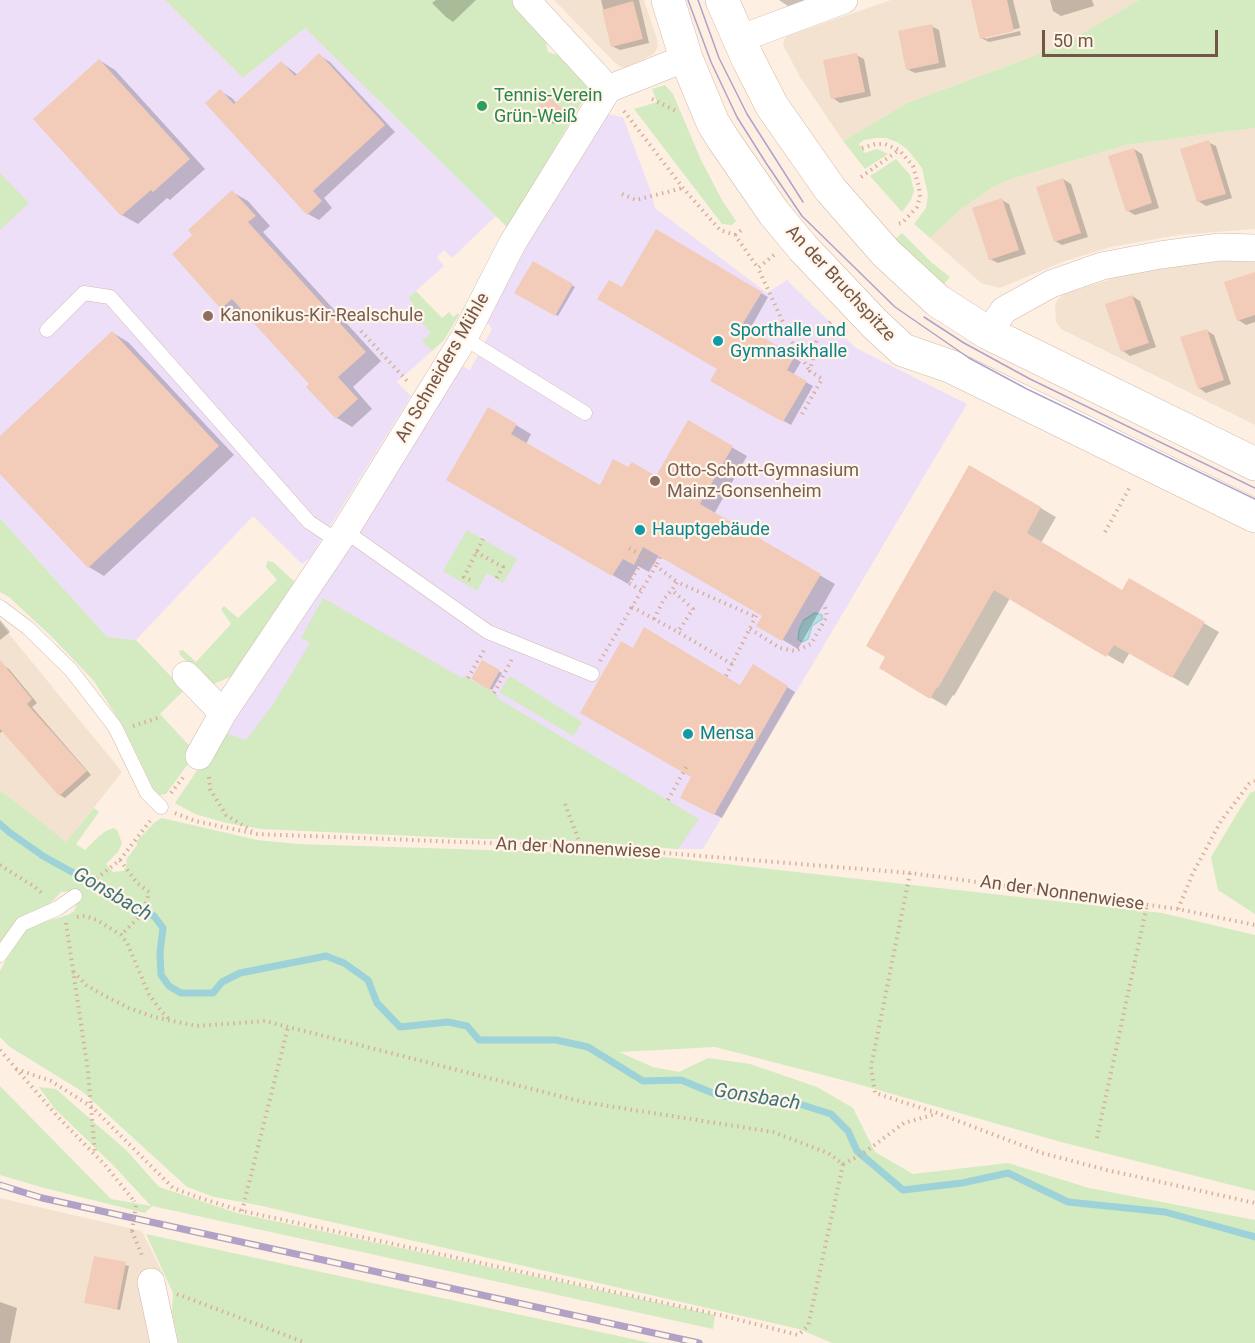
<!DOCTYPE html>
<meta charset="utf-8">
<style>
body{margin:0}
#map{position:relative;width:1255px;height:1343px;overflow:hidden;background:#fdf0e2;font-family:Roboto,sans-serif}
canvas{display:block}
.scale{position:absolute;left:1042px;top:30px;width:176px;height:27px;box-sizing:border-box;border:3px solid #745548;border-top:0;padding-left:8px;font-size:18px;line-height:21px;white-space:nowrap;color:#745548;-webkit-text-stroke:4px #fff5e8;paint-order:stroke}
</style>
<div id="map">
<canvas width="1255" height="1343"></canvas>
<div class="scale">50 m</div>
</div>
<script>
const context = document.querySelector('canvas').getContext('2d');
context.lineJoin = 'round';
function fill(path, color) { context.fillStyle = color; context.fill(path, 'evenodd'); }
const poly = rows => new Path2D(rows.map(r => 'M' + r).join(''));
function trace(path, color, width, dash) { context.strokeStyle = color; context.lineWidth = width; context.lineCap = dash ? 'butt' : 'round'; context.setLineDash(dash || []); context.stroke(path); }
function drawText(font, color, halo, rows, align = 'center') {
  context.font = font + ' Roboto,sans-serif'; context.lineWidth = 4.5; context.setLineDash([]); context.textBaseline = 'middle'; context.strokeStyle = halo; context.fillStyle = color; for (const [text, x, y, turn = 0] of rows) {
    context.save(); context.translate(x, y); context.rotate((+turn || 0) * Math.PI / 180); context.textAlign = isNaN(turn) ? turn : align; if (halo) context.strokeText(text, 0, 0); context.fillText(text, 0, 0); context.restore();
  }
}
fill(poly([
 [554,0,644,0,657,39,658,46,654,54,627,67,621,67,614,62],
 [891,0,1139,0,1061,46,907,103,843,141,800,77,783,45,784,40,787,36],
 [1255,128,1255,229,1179,235,1111,247,1065,261,1000,288,981,283,930,238,959,211,991,188,1008,180,1126,145],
 [1192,260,1255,261,1255,425,1061,329,1056,322,1055,307,1057,300,1064,294,1136,271],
 [0,623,122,772,66,843,0,790],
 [0,1198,142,1231,163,1274,179,1343,0,1343]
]), '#f4e2d0');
fill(poly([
 [0,0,165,0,243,78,305,28,496,216,452,258,444,250,437,257,444,266,408,298,431,333,423,341,432,351,397,382,411,396,310,558,302,564,253,516,136,640,107,637,0,518],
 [607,114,623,117,651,192,655,208,767,293,787,280,856,348,967,404,703,849,678,849,579,841,457,838,223,732,460,365,470,370,492,329,484,318,491,304]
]), '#eedff9');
fill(poly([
 [165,0,515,0,543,30,548,52,570,59,593,83,508,228,305,28,243,78],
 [1139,0,1255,0,1255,128,1126,145,1008,180,991,188,959,211,930,238,914,224,926,208,928,195,922,168,907,149,897,142,886,138,876,138,864,140,859,144,865,153,877,149,888,154,865,169,843,141,907,103,1061,46],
 [665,85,673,94,701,160,723,202,736,221,732,225,722,224,634,109,657,102,652,89],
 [896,159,910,175,914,191,911,200,902,212,870,176],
 [0,173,29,203,0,230],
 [902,233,931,262,950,277,938,291,895,239],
 [416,291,442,318,449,312,453,317,458,313,459,315,444,340,432,351,422,341,431,333,412,311,413,304,408,298],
 [0,518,107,637,136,640,184,690,160,714,196,753,166,794,160,795,155,792,124,728,94,681,51,636,9,597,0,592],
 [467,530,517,559,503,583,487,573,477,591,443,571],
 [267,561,273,562,297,584,235,675,211,685,180,655,179,651,183,650,196,662,231,624,221,609,224,606,238,618,277,580,266,567],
 [323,598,462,678,464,676,489,690,498,695,497,698,699,819,678,849,579,841,457,838,261,829,226,823,195,814,175,803,223,732,246,740,274,703,310,643,301,638],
 [510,676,582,722,573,736,499,692],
 [0,790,66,842,94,808,99,812,76,844,85,850,98,837,106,831,113,828,117,830,122,843,118,852,106,864,113,872,124,871,127,864,126,860,137,845,137,841,155,822,162,818,257,840,298,844,645,855,1162,913,1255,935,1255,1191,1061,1142,854,1083,715,1047,619,1052,653,1067,679,1072,708,1058,750,1064,817,1087,853,1108,875,1152,913,1174,1008,1163,1089,1188,1255,1220,1255,1343,832,1343,799,1329,253,1204,214,1197,187,1187,83,1092,10,1047,0,1037,0,971,6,960,29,926,68,915,74,911,78,901,72,891,61,892,46,908,24,915,0,944],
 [1255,791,1255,914,1218,890,1211,857,1238,812,1250,793],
 [0,1086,111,1199,151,1206,114,1166,54,1108,39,1087,56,1089,127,1151,159,1187,237,1213,715,1315,713,1329,152,1206,145,1213,44,1188,0,1175],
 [146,1234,233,1253,651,1343,179,1343,172,1312,173,1293]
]), '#d4eac0');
const water = poly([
 [815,613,822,615,822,619,812,626,808,639,802,642,798,639,799,630,804,620,815,613]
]);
fill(water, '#b6e2e6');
trace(water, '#9cd2d8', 1.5);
fill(poly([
 [436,0,476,0,453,22,446,17,432,3],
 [601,0,639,0,649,43,620,50,612,46],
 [779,0,812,0,791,8],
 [972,0,1013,0,1020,28,985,36,985,39,1020,31,1021,35,989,42,981,38],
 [1050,0,1092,0,1094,6,1061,16,1053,11],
 [931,26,939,30,946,67,915,73,907,69],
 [319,55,330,62,395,132,324,198,332,208,319,220,308,214,220,91,232,98,237,104,282,63,298,75],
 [856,55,864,59,871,96,840,103,833,98],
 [99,60,115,70,205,169,170,200,167,198,138,224,122,215,35,119],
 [552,100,566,113,554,124,551,123],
 [1208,142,1216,146,1232,198,1206,206,1198,201],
 [1134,149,1142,154,1159,208,1135,215,1128,211],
 [1063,179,1071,184,1088,237,1062,245,1055,241],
 [232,192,248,201,270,226,263,232,381,361,353,387,372,409,352,427,337,418,311,384,244,311,238,317,222,308,195,235],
 [1002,200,1009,204,1026,254,998,263,990,259],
 [656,231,768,297,749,331,801,362,793,375,813,386,791,425,712,380,720,368,622,289],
 [533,263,575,287,558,316,516,292],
 [1255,274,1255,322,1246,325,1238,320],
 [1132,296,1140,301,1156,347,1130,356,1123,351],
 [1206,330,1214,335,1231,384,1206,393,1199,388],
 [113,333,128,342,234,455,104,576,89,567,0,472,0,438],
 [489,409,531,434,526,444,601,487,629,469,656,478,688,422,747,456,714,514,835,584,798,649,758,625,764,615,659,555,649,572,638,566,628,584,448,479],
 [970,467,1056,517,1041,543,1123,592,1130,580,1219,632,1188,686,1130,652,1123,664,1010,598,954,696,953,695,946,706,930,697],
 [0,620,10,632,0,640],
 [634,650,741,686,754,666,795,692,722,818,690,802,693,777],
 [482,662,502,673,492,690,473,679],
 [4,666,9,669,37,703,32,707,91,775,65,798,60,795,3,731,0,733,0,669],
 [95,1258,129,1266,120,1310,86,1302],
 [0,1302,17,1308,10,1343,0,1343]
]), '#0003');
trace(poly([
 [0,824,9,832,43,856,126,902,154,916,163,928,160,953,161,975,169,986,181,993,213,993,222,982,240,973,326,956,344,963,368,980,377,1003,400,1027,448,1022,467,1026,479,1040,556,1040,588,1047,643,1081,681,1080,720,1096,793,1102,831,1114,848,1131,857,1151,903,1190,962,1183,1008,1173,1068,1202,1165,1212,1255,1237]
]), '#9cd2d8', 7);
fill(poly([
 [971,0,1007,0,1014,31,980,39],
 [633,1,643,39,611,47,602,10],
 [932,24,939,63,906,70,898,31],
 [319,53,385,125,313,191,322,201,307,215,205,103,220,89,234,104,281,61,295,76],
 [857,53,865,92,831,99,823,60],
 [99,59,190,159,153,192,151,190,121,216,33,119],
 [548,96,563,110,550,124,535,110],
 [1209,140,1226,194,1197,202,1180,149],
 [1134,148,1152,203,1126,212,1108,156],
 [1063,178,1081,233,1054,242,1036,187],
 [232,190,256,216,248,222,366,352,338,377,358,399,336,419,306,387,309,384,232,299,221,309,172,254,192,235,188,230],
 [1002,198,1019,250,989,260,972,208],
 [656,229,762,292,742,325,795,356,787,370,807,381,783,422,710,381,717,369,597,299,609,280,622,287],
 [533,261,573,284,555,316,514,293],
 [1255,272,1255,315,1237,321,1224,282],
 [1132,295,1149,343,1121,352,1105,304],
 [1207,329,1224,380,1198,389,1180,337],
 [112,331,219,446,88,568,0,474,0,436],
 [488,407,517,424,511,434,600,485,613,459,628,467,632,462,656,476,688,420,733,446,700,504,821,574,782,641,756,626,762,616,643,547,634,565,623,559,612,576,446,480],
 [969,465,1041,507,1027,533,1122,590,1129,578,1205,622,1172,678,1114,645,1106,657,994,590,938,688,937,687,930,699,879,668,885,657,866,646],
 [644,627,740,685,753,664,788,686,714,815,680,798,691,777,580,713,621,641,633,648],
 [0,660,32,699,27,704,87,771,59,796,0,729],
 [482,660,500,670,489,690,471,679],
 [94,1256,126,1262,117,1309,84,1303]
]), '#f2ccb9');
const lane = poly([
 [47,330,84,293,110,297,309,522,339,542],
 [464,338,585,413],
 [345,531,488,632,592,674],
 [0,607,28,628,71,670,115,727,147,793,161,807],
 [0,955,22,924,58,908,75,896]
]);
const street = poly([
 [526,0,608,89],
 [739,39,844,0],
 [988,333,1004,310,1051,284,1102,266,1160,255,1220,247,1255,248],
 [186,675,223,713],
 [199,756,223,713,345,531,464,338,512,244,608,89,686,58],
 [151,1282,164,1343]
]);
const secondary = poly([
 [668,0,686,58,713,123,723,139,774,213,803,248,875,324,903,350,952,367,1255,516],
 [722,0,748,59,772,106,830,189,886,253,938,301,988,333,1255,464]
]);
trace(lane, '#d0b9ab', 15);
trace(street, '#d0b9ab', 28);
trace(secondary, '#d3b9a8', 34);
trace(poly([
 [652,99,678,112],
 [624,111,683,188,720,230,735,235,758,268],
 [862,148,875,144,885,144,899,150,913,166,919,187,920,197,917,207,902,223,896,224],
 [861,177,899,150],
 [622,194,636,200,683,188],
 [735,235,743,229],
 [774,255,758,268,794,346,810,371],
 [361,331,409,383],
 [802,414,822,379,810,371,817,338,833,319],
 [1105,532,1131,485],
 [629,548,645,557,649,550],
 [476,552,503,567,496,579],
 [657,564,660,557],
 [660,569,677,582],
 [470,580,464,577,483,539],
 [641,590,629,583,645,557,657,564,632,607,678,632],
 [654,619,664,599,672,590],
 [750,629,780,648,795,651,811,644,827,616,825,607],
 [600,661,632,607],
 [732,664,678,632,693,609,672,590,677,582,756,617],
 [726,676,757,614],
 [468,678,484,650],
 [494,693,512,659],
 [133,726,161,717],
 [209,777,210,789,226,815,252,831],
 [171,793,185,775],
 [668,800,688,764],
 [565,804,579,841,578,846],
 [175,813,195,821,257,834,592,847,910,873,1178,909,1255,925],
 [120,860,137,883,149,892,146,904,137,919,121,935],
 [0,865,35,887,44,895],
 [910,873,871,1067,875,1093,937,1113,1042,1153,1107,1170,1255,1203],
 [87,886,120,860,150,821],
 [1178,909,1193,873,1221,821,1249,784,1255,781],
 [77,917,85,916,97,920,121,935,127,943,149,994,161,1011,170,1020],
 [66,923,88,1071,95,1154],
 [0,1050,58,1117,105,1165,134,1201],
 [16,1069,51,1081,92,1107,173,1188,197,1197,242,1211,720,1315,798,1335,808,1326,843,1164,828,1153,773,1132,583,1102,265,1021,197,1026,154,1017,129,1008,105,996,86,985,72,970],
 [1097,1138,1147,905],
 [843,1164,861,1155,904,1123,936,1114],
 [242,1211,288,1027],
 [132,1231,143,1258],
 [177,1294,306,1343]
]), '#d7b09c', 4, [1.5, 4.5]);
trace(lane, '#fff', 14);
trace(street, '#fff', 27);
trace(secondary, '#fff', 33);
trace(poly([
 [688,0,711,62,737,117,766,163,802,216,895,307,969,358,1027,389,1255,499],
 [698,0,719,58,747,114,803,202],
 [924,317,964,343,1030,379,1255,488]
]), '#b2a1c6', 1.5);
const rail = poly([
 [0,1185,42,1198,699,1343]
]);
trace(rail, '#b2a1c6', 7);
trace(rail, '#fff5e8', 4.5, [14]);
trace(poly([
 [132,1231,136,1205,134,1201]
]), '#d7b09c', 4, [1.5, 4.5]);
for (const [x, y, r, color] of [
 [482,106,6,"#2e9e5b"],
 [208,316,6,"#8d6e63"],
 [718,341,6,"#0f9aa8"],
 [655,481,6,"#8d6e63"],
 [640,530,6,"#0f9aa8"],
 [688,734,6,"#0f9aa8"]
]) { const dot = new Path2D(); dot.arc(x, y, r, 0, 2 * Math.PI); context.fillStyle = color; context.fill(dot); trace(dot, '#fff5e8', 2); }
drawText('18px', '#27864d', '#fff5e8', [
 ["Tennis-Verein",494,96],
 ["Grün-Weiß",494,117]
], 'left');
drawText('18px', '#745548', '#fff5e8', [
 ["An der Bruchspitze",840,284,47],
 ["An Schneiders Mühle",443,368,-60],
 ["An der Nonnenwiese",578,849,3],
 ["An der Nonnenwiese",1062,894,8]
]);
drawText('18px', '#785e54', '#fff5e8', [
 ["Kanonikus-Kir-Realschule",220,316],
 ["Otto-Schott-Gymnasium",667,471],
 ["Mainz-Gonsenheim",667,492]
], 'left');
drawText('18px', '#0d838f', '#fff5e8', [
 ["Sporthalle und",730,331],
 ["Gymnasikhalle",730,352],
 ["Hauptgebäude",652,530],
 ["Mensa",700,734]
], 'left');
drawText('italic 20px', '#3c747a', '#fff5e8', [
 ["Gonsbach",112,895,30],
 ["Gonsbach",757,1098,9]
]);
</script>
